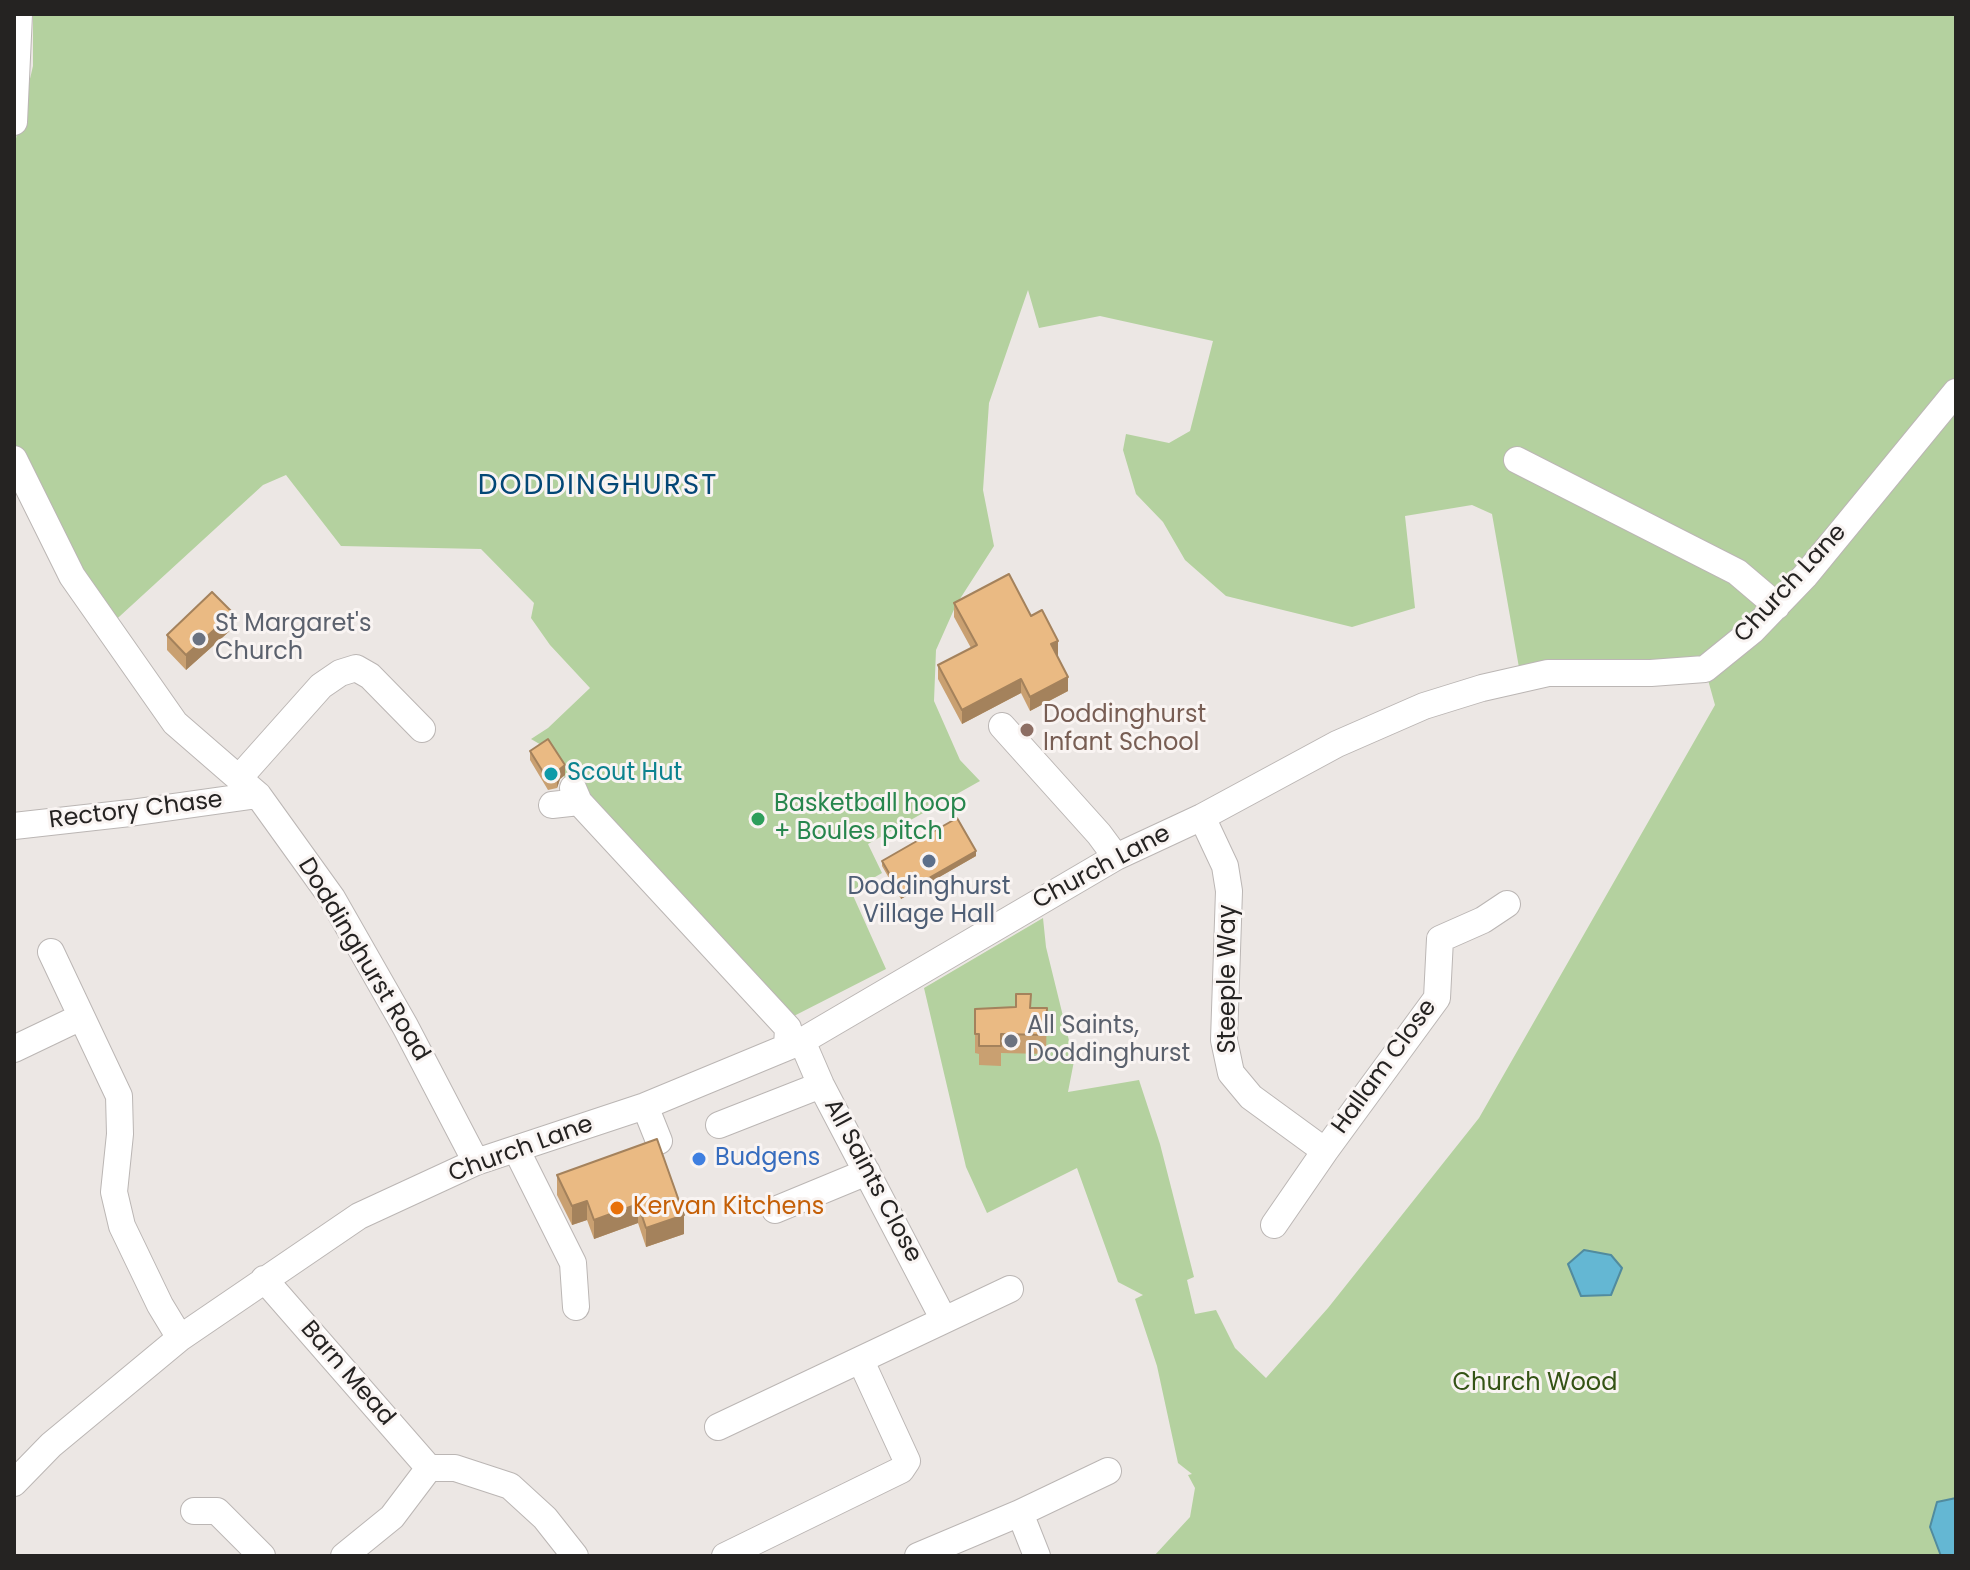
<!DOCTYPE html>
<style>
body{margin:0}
#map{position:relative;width:1970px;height:1570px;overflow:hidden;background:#ece7e4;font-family:Poppins,sans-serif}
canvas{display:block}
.frame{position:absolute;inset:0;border:16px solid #252322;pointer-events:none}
</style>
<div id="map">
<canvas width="1970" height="1570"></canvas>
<div class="frame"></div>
</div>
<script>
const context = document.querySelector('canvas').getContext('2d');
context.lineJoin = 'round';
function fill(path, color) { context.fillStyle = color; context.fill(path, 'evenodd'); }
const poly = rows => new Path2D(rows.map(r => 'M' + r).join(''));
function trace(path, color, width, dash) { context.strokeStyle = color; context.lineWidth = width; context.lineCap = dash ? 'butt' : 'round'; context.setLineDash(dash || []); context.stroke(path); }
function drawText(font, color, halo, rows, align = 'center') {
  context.font = font + ' Poppins,sans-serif'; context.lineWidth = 6; context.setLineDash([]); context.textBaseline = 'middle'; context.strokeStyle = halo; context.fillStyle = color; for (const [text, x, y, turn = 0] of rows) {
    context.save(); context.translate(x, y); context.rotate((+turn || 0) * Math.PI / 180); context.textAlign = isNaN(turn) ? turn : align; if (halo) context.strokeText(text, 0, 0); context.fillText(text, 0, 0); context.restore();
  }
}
fill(poly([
 [33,14,1956,14,1956,1556,1154,1556,1190,1517,1195,1488,1188,1475,1192,1474,1178,1463,1157,1366,1135,1299,1143,1295,1118,1282,1077,1168,987,1213,966,1167,924,988,1043,918,1046,947,1074,1061,1068,1092,1139,1080,1160,1144,1194,1277,1187,1280,1195,1314,1216,1310,1235,1348,1266,1378,1328,1308,1479,1118,1715,705,1705,669,1521,679,1492,514,1472,505,1405,516,1415,608,1352,627,1226,596,1185,560,1163,522,1136,494,1123,450,1126,434,1169,443,1190,431,1213,341,1100,316,1039,328,1028,290,989,403,983,490,994,546,956,605,936,650,934,701,960,760,980,781,868,844,882,873,851,891,886,969,788,1019,579,802,548,749,531,739,548,728,590,688,550,645,531,618,534,603,481,549,341,546,286,475,263,485,108,627,14,459,14,147,33,66]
]), '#b4d19f');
const water = poly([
 [1584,1250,1611,1255,1622,1268,1611,1295,1581,1296,1568,1264,1584,1250],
 [1956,1498,1956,1556,1941,1556,1930,1527,1937,1502,1956,1498]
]);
fill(water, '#64b7d3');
trace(water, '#518b9e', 2);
const minor = poly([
 [14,122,19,14],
 [14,459,72,576,175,723,258,795,332,898,405,1026,476,1162],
 [1517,460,1737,572,1777,606],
 [1002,726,1099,834,1116,857],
 [239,778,321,686,340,673,356,668,370,676,422,729],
 [573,788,579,802,788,1028,787,1047],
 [552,805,579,802],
 [1202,817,1225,866,1229,891,1224,1040,1231,1073,1251,1097,1325,1151],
 [14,826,130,813,258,795],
 [51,952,119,1096,120,1134,114,1192,122,1226,160,1305,180,1338],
 [802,1041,821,1085,944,1320],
 [14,1049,81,1017],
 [645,1106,659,1141],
 [719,1125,821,1085],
 [516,1149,573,1263,576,1307],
 [775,1210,867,1172],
 [1274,1225,1325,1151,1437,998,1440,939,1483,920,1507,904],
 [264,1279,429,1468,455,1468,510,1486,545,1518,575,1556],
 [718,1427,1010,1289],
 [14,1483,51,1445,180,1338,359,1216,476,1162,645,1106,802,1041,1116,857,1202,817,1337,744,1424,706,1482,688,1548,673,1651,673,1705,669,1752,631,1805,576,1956,392],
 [194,1511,217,1511,262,1556],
 [1020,1513,1037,1556],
 [344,1556,392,1517,429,1468],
 [725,1556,901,1470,907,1461,861,1361],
 [918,1556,1020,1513,1108,1471]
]);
trace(minor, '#bbb6b4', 28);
trace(minor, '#fff', 26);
fill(poly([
 [954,603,1031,616,1058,655,1057,656,1068,691,1030,711,1021,693,962,724,938,679,938,665,971,648,954,617],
 [233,628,186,670,167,650,167,635],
 [530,751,565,775,560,779,557,788,548,790,530,760],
 [976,856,901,899,882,866,882,861],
 [1031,1008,1047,1008,1046,1054,1001,1053,1001,1066,979,1065,979,1054,975,1053,975,1009],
 [657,1139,684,1234,646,1247,638,1223,594,1239,587,1220,572,1225,557,1195,557,1175]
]), '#c9a071');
fill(poly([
 [233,613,233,628,186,670,186,655],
 [1058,641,1058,655,1051,659,1051,644],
 [1068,677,1068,691,1030,711,1030,697],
 [1021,679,1021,693,962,724,962,710],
 [565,765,565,775,560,779,557,788,557,779,560,769],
 [976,851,976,856,901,899,901,894],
 [587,1201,587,1220,572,1225,572,1206],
 [638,1204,638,1223,594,1239,594,1220],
 [684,1215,684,1234,646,1247,646,1228]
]), '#a4825c');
const building = poly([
 [1009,574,1031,616,1042,610,1058,641,1051,644,1068,677,1030,697,1021,679,962,710,938,665,977,645,954,603,1009,574],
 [212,592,233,613,186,655,167,635,212,592],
 [548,739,565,765,560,769,557,779,548,780,530,751,548,739],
 [957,818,976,851,901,894,882,861,957,818],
 [1016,994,1031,994,1030,1008,1047,1008,1046,1035,1001,1034,1001,1046,979,1046,979,1034,975,1034,975,1009,1016,1007,1016,994],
 [657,1139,684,1215,646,1228,638,1204,594,1220,587,1201,572,1206,557,1175,657,1139]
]);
fill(building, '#eaba83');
trace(building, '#a4825c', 2);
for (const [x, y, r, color] of [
 [199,639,8,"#6b7280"],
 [1027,730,8,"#8d6e63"],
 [551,774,8,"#0f9aa8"],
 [758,819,8,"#2e9e5b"],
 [929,861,8,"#5c6f8a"],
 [1011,1041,8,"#6b7280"],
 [699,1159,8,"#3f7fe0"],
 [617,1208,8,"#e8710a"]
]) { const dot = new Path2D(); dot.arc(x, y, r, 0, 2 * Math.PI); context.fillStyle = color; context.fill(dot); trace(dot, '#f9f4f2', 3); }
drawText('24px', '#252322', '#f9f4f2', [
 ["Church Lane",1791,584,-47],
 ["Rectory Chase",136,811,-7],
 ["Church Lane",1102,868,-28],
 ["Doddinghurst Road",363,960,59],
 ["Steeple Way",1229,979,-90],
 ["Hallam Close",1385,1067,-54],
 ["Church Lane",521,1150,-20],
 ["All Saints Close",872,1181,62],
 ["Barn Mead",347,1374,49]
]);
drawText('24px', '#5b616d', '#f9f4f2', [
 ["St Margaret's",215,625],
 ["Church",215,653],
 ["All Saints,",1027,1027],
 ["Doddinghurst",1027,1055]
], 'left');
drawText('24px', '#785e54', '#f9f4f2', [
 ["Doddinghurst",1043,716],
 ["Infant School",1043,744]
], 'left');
drawText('24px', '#0d838f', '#f9f4f2', [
 ["Scout Hut",567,774]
], 'left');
drawText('24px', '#27864d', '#f9f4f2', [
 ["Basketball hoop",774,805],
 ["+ Boules pitch",774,833]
], 'left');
drawText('24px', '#4e5e75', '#f9f4f2', [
 ["Doddinghurst",929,888],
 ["Village Hall",929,916]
]);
drawText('24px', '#366cbe', '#f9f4f2', [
 ["Budgens",715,1159]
], 'left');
drawText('24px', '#c56008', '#f9f4f2', [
 ["Kervan Kitchens",633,1208]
], 'left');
drawText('24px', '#345315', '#f9f4f2', [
 ["Church Wood",1535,1384]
]);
context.letterSpacing = '2px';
drawText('28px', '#034776', '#f9f4f2', [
 ["DODDINGHURST",598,487]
]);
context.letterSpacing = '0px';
</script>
